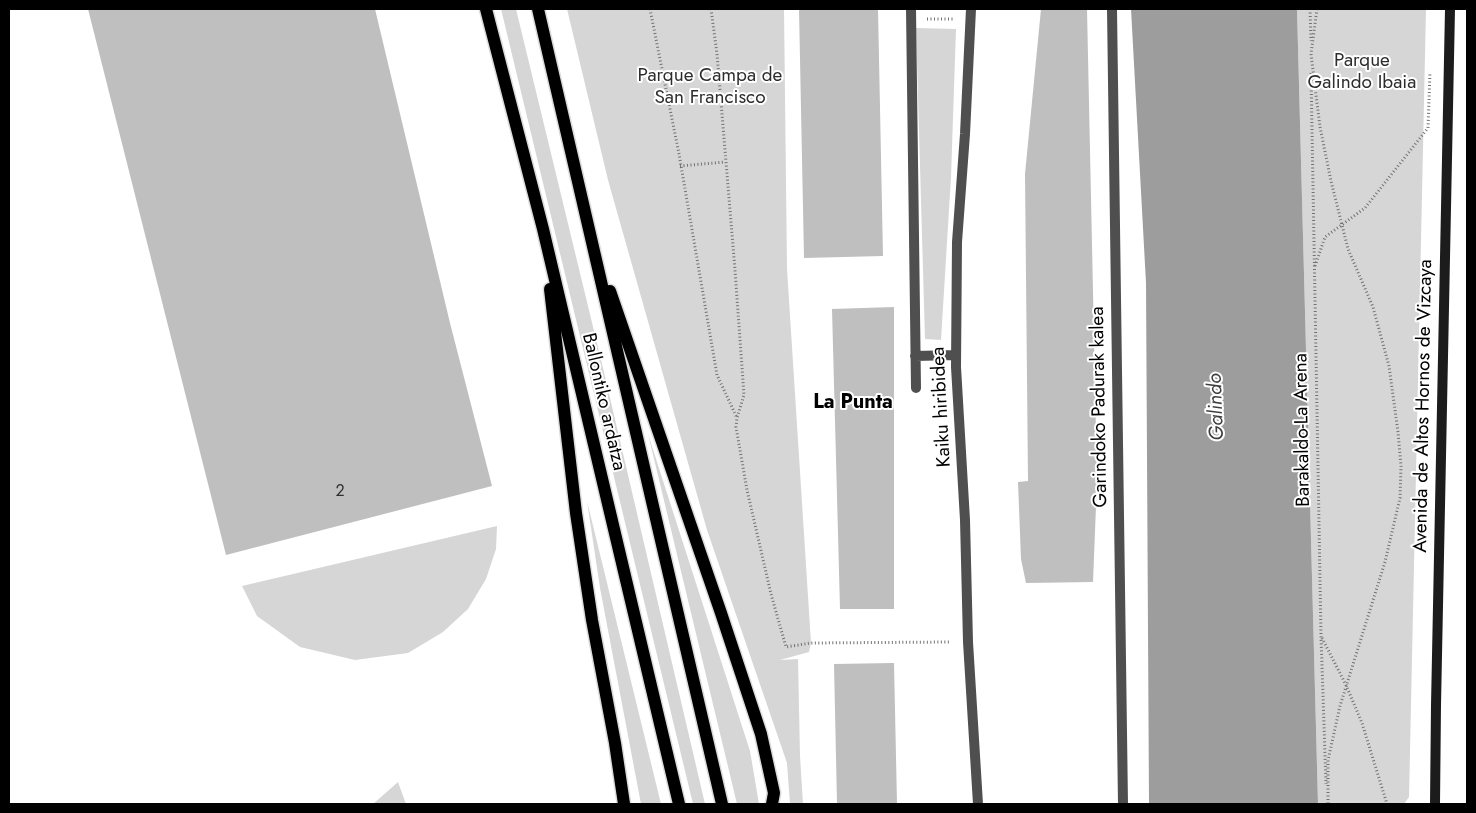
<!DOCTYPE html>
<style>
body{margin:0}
#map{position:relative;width:1476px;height:813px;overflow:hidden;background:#fff;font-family:Jost,sans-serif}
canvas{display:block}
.frame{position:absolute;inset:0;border:10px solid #000;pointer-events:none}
</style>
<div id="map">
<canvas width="1476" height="813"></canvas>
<div class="frame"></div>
</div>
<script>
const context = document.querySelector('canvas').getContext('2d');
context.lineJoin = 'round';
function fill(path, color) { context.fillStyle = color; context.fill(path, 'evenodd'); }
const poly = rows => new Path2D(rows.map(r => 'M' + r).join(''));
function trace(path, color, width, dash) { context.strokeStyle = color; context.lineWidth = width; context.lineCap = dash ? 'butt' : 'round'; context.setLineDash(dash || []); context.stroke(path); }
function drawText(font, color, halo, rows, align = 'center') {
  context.font = font + ' Jost,sans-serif'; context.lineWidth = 4; context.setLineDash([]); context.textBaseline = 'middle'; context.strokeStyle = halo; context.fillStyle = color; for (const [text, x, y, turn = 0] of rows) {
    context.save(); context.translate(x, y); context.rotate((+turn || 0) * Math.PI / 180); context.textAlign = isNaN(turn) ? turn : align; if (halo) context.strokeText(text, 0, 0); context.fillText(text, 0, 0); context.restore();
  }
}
fill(poly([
 [501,9,516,9,603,368,705,804,693,804],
 [567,9,784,9,787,269,811,643,809,652,780,660,798,659,800,756,803,804,790,804,787,763,707,530,608,180],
 [1297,9,1426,9,1409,797,1404,804,1318,804],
 [916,28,956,29,951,177,941,340,925,339],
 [648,434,750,751,759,804,737,804],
 [587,501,661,804,641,804,600,588],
 [497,526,496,549,486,579,468,609,443,632,408,653,355,660,300,647,257,616,242,586],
 [398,782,406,804,373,804]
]), '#d6d6d6');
fill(poly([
 [1131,9,1297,9,1318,804,1149,804,1146,283]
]), '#9d9d9d');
fill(poly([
 [88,9,375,9,450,323,492,486,226,555],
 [799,9,878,9,883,256,804,258],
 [1041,9,1087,9,1097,481,1093,582,1026,583,1021,559,1018,482,1028,481,1025,174],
 [894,307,894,609,840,609,832,309],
 [894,663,897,804,837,804,834,664]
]), '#bfbfbf');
const primary = poly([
 [486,9,543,229,679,804],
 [538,9,722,804],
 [550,289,576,513,592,620,615,743,624,804],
 [610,291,721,613,761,734,774,793,772,804]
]);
trace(primary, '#dbdbdb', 15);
trace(poly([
 [650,9,679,154,717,375,737,418],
 [711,9,717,54,735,270,744,395,737,418,736,427,747,490,771,594,786,647,811,643,951,642],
 [1310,9,1311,41],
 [1317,9,1311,54,1320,127,1331,181,1348,249,1373,307,1389,366,1398,432,1401,466,1400,498,1385,562,1340,706,1328,760,1328,804],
 [927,19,953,19],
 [1311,73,1321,636,1326,784],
 [680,166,725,162],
 [1315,266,1325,237,1365,208,1428,128,1430,72],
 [1322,638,1346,685,1362,723,1387,804]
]), '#717171', 3, [1, 2.5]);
trace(poly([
 [911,9,916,388],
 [971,9,965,134,957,242,956,367,965,520,968,642,978,804],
 [1112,9,1123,804],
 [915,356,956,355]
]), '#4f4f4f', 10);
trace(poly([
 [1435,804,1436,705,1450,9]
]), '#1c1c1c', 10);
trace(primary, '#000', 12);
drawText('16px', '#303030', null, [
 ["2",340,492]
]);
drawText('19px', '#2d2d2d', '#fff', [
 ["Parque",1362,61],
 ["Galindo Ibaia",1362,83],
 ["Parque Campa de",710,76],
 ["San Francisco",710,98]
]);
drawText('19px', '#000', '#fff', [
 ["Ballontiko ardatza",603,402,77],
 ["Avenida de Altos Hornos de Vizcaya",1424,406,-89],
 ["Kaiku hiribidea",942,407,-93],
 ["Garindoko Padurak kalea",1100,407,-91],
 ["Barakaldo-La Arena",1303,430,-91]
]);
drawText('bold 20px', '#000', '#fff', [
 ["La Punta",853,403]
]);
drawText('italic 20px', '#3e3e3e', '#fff', [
 ["Galindo",1217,407,-92]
]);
</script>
